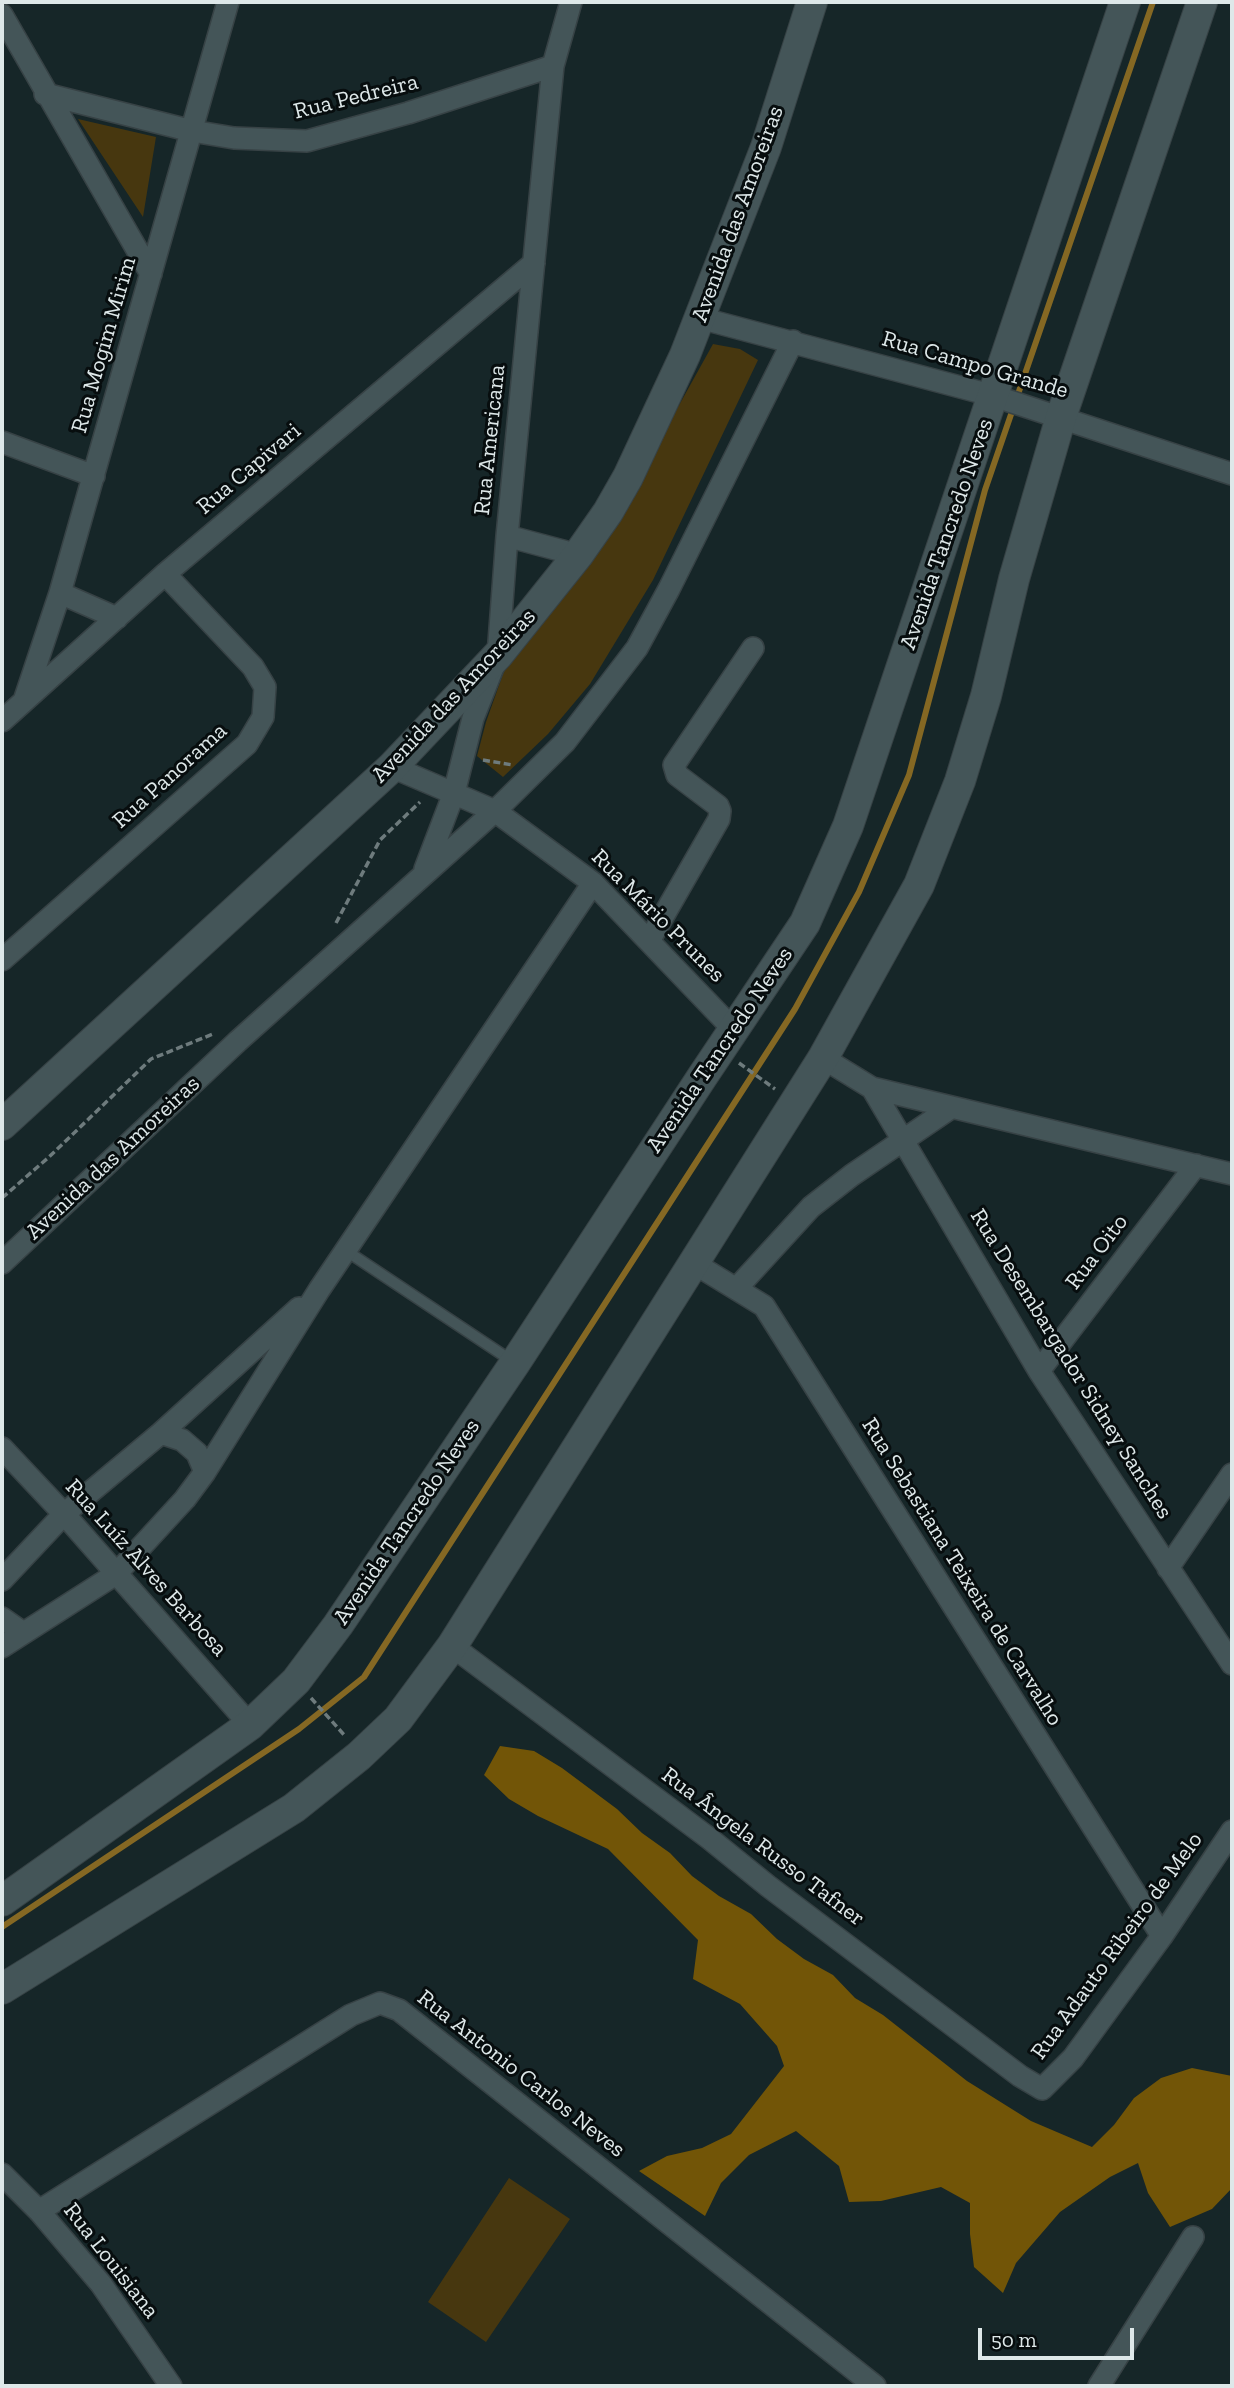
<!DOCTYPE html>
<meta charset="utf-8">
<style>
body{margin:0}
#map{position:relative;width:1234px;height:2388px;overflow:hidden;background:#162628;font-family:"Zilla Slab",serif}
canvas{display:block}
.frame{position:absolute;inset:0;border:4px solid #dee8e9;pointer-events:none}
.scale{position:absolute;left:978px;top:2328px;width:156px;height:32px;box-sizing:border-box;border:4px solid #dee8e9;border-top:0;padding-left:9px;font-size:21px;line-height:24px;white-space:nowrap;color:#dee8e9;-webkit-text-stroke:5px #070d0e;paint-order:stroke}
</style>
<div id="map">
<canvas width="1234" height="2388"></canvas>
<div class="frame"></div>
<div class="scale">50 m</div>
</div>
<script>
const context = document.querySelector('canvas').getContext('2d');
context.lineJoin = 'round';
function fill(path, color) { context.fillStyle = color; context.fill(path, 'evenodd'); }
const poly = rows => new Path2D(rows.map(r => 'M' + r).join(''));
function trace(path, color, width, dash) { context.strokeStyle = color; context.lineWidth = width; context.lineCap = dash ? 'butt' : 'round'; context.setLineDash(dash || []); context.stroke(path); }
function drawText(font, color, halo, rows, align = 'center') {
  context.font = font + ' "Zilla Slab",serif'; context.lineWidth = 6; context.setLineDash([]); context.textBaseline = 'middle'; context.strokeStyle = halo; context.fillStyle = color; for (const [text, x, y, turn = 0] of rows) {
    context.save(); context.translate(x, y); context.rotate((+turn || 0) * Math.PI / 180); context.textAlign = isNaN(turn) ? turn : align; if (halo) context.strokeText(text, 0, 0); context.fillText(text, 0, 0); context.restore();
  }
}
fill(poly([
 [78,119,156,137,143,217],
 [713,344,740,349,758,360,653,580,590,684,548,734,503,777,477,756,486,722,515,640,653,452],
 [509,2178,570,2219,486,2342,428,2302]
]), '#47370f');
fill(poly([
 [500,1746,534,1751,562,1768,617,1809,642,1833,670,1853,692,1876,719,1896,751,1914,777,1939,804,1959,833,1975,855,1998,883,2015,967,2081,1031,2121,1092,2147,1114,2125,1134,2098,1161,2078,1192,2068,1232,2076,1232,2188,1212,2209,1170,2227,1148,2193,1138,2163,1110,2177,1060,2212,1016,2263,1003,2293,974,2267,970,2234,970,2203,941,2187,881,2201,849,2202,839,2166,796,2131,749,2155,721,2183,705,2216,639,2171,667,2156,702,2148,731,2134,784,2066,777,2046,740,2004,693,1979,698,1940,608,1849,538,1816,509,1799,484,1775]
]), '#725507');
trace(poly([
 [2,1927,299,1729,364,1677,795,1009,859,892,909,775,985,490,1153,2]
]), '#856823', 6);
const service = poly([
 [345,1250,515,1363]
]);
const minor = poly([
 [2,15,151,274],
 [45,94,192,131,234,138,307,141,408,113,553,66],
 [700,318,994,396,1232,474],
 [2,442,94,476],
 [507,536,578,555],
 [60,593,117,618],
 [24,701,60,593,228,2],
 [2,721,165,574,534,263],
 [392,767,495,811,593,883,734,1030],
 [425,869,454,793,473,718,498,655,507,536,553,66,571,2],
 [649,941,719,819,720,811,718,806,677,775,674,765,753,648],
 [2,960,247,744,263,717,265,687,253,667,165,574],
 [823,1058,872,1088,1232,1174],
 [872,1088,1039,1371,1232,1664],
 [692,1262,764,1306,1162,1936],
 [2,1263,238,1041,495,811,565,742,637,648,669,589,793,341],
 [736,1289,811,1207,852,1175,952,1107],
 [1039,1371,1196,1165],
 [161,1433,182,1440,197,1453,205,1472],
 [2,1448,64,1514,250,1725],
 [1168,1568,1232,1474],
 [2,1580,64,1514,161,1433,299,1308],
 [2,1618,22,1632],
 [452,1646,710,1839,768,1886,1020,2076,1042,2089,1073,2058,1162,1936,1232,1831],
 [2,1647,116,1574,185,1499,205,1472,319,1290,593,883],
 [2,2174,39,2211,101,2284,171,2386],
 [39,2211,351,2015,380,2003,399,2010,875,2386],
 [1099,2386,1193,2237]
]);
const secondary = poly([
 [2,1125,392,767,498,655,578,555,608,512,628,477,685,355,766,147,812,2],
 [2,1901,250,1725,296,1681,338,1625,515,1363,702,1077,805,923,848,826,1125,2],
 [2,1989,294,1808,359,1756,398,1719,452,1646,823,1058,919,885,960,781,986,696,1014,579,1061,417,1202,2]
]);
trace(service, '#374245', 13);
trace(minor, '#374245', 24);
trace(secondary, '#374245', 32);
trace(poly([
 [483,760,513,765],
 [336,923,380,840,420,802],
 [739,1063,775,1089],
 [2,1198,49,1157,151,1059,213,1034],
 [311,1698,346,1737]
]), '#6e7b7d', 3.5, [7, 3.5]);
trace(service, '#445558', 10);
trace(minor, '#445558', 21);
trace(secondary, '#445558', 30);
drawText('23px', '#dee8e9', '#070d0e', [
 ["Rua Pedreira",356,97,-14],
 ["Avenida das Amoreiras",738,214,-70],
 ["Rua Mogim Mirim",104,345,-74],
 ["Rua Campo Grande",975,365,16],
 ["Rua Americana",490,440,-84],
 ["Rua Capivari",249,469,-40],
 ["Avenida Tancredo Neves",947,534,-71],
 ["Avenida das Amoreiras",454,696,-47],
 ["Rua Panorama",170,776,-42],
 ["Rua Mário Prunes",658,916,45],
 ["Avenida Tancredo Neves",720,1050,-56],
 ["Avenida das Amoreiras",113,1158,-43],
 ["Rua Oito",1097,1252,-53],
 ["Rua Desembargador Sidney Sanches",1071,1364,58],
 ["Avenida Tancredo Neves",407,1522,-56],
 ["Rua Luíz Alves Barbosa",146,1568,48],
 ["Rua Sebastiana Teixeira de Carvalho",962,1572,58],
 ["Rua Ângela Russo Tafner",763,1847,37],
 ["Rua Adauto Ribeiro de Melo",1117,1946,-54],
 ["Rua Antonio Carlos Neves",521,2074,38],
 ["Rua Louisiana",111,2261,52]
]);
</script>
